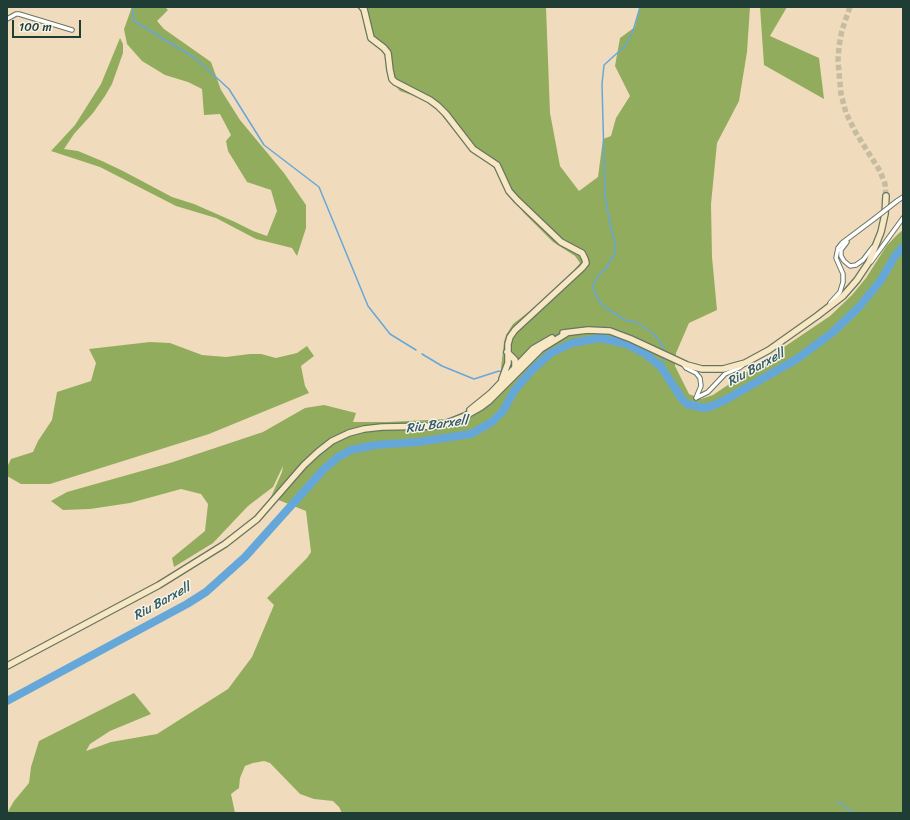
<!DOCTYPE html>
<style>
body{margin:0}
#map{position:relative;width:910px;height:820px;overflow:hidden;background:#f0dcbc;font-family:Sriracha,sans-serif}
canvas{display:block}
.frame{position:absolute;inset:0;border:8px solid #1f3d34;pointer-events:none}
.scale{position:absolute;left:12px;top:20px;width:69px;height:18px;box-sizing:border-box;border:2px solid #1f3d34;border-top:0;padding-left:5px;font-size:12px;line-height:14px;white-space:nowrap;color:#1f3d34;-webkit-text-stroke:3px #f7f3e8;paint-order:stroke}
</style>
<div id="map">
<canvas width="910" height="820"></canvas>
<div class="frame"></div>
<div class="scale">100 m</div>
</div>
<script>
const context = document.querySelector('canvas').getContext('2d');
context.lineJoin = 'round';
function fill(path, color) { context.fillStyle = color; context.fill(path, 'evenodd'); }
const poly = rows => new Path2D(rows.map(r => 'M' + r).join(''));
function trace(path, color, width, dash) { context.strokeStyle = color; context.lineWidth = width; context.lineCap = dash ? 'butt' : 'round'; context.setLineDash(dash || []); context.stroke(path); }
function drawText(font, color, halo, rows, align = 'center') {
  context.font = font + ' Sriracha,sans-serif'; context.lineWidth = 3; context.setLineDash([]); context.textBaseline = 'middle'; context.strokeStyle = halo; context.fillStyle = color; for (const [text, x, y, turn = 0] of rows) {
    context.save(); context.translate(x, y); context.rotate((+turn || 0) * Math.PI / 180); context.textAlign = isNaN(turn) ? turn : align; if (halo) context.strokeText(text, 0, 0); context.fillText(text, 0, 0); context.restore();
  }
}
fill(poly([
 [132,7,165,7,168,10,157,21,164,29,211,62,221,90,240,120,284,173,306,205,306,228,297,256,292,248,256,239,216,218,176,206,100,167,51,151,75,125,101,84,120,38,123,44,123,53,112,84,105,96,93,113,74,134,64,149,78,151,102,161,123,171,172,197,194,204,235,222,253,231,267,236,277,211,271,190,247,182,228,151,226,141,231,135,220,114,204,115,202,89,188,82,165,75,142,61,127,44,124,29],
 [357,7,546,7,550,113,560,166,579,191,598,177,603,139,611,136,616,118,630,96,615,66,620,38,635,27,640,7,750,7,747,52,739,101,717,143,711,204,712,257,717,310,689,323,676,353,675,366,689,394,701,399,713,395,830,316,852,295,866,278,887,245,898,234,903,230,903,813,342,813,339,807,333,801,314,799,300,794,270,763,264,761,253,763,245,766,240,778,239,788,231,794,235,813,7,813,14,801,29,783,31,767,39,741,134,693,151,714,110,731,90,744,86,751,111,742,157,734,228,689,252,657,274,605,267,598,307,558,311,552,306,511,271,497,282,472,283,466,273,487,248,506,213,543,174,567,172,558,205,531,208,504,201,494,181,489,130,503,90,509,63,510,51,501,67,492,170,463,263,432,305,408,324,405,356,413,353,422,388,422,448,419,472,408,492,390,500,377,504,342,506,335,513,324,544,300,571,274,580,263,575,256,553,242,524,213,503,186,499,173,489,163,473,153,439,112,426,100,400,91,392,82,388,76,386,57,365,30,362,13],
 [760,7,787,7,770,36,819,58,824,99,764,65],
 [150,342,170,343,202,355,226,357,250,354,261,354,276,358,297,353,307,346,314,356,301,366,305,386,309,393,209,434,50,484,21,484,7,476,7,467,11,459,33,452,38,441,52,420,57,392,91,381,96,363,89,349]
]), '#92ac5e');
trace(poly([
 [132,7,134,21,195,58,229,89,264,145,319,187,368,306,390,334,416,350],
 [640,7,633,31,625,46,604,65,602,84,605,196,611,229,615,241,615,253,606,268,597,277,593,286,595,294,603,306,625,320,636,322,654,334,664,348,664,350],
 [422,354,442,366,474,379,499,371,502,372],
 [663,370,664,359],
 [515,378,522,382],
 [838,802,854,813]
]), '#66a7da', 1.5);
trace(poly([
 [7,701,187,604,206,592,245,557,324,469,338,457,351,450,375,445,418,442,471,434,492,422,503,411,514,391,533,369,551,353,572,343,600,338,627,344,647,355,661,367,682,399,687,404,704,408,712,406,725,400,797,359,833,332,859,307,881,280,895,256,903,247]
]), '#66a7da', 8);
trace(poly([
 [850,7,842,30,839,46,838,61,841,94,846,113,856,133,880,171,885,184,886,196]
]), '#c6bca1', 5.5, [5.5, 3]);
const street = poly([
 [7,19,16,14,19,14,72,30],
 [897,201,903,197],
 [847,242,841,250,841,256,844,261,850,266,856,265,863,260,873,247],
 [871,262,903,218],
 [830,303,840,292,843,282,843,274,836,258,838,248,842,243,874,219],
 [683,364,686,368,696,373,700,378,701,386,696,398],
 [696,398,708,392,725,374,739,368,743,365]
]);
const secondary = poly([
 [362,7,364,9,371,38,384,48,388,53,390,70,392,79,395,82,430,100,438,106,446,114,473,149,497,165,509,191,517,200,561,242,578,251,582,253,585,259,586,263,582,268,515,330,510,337,508,344,508,363,502,379],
 [563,333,588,330,610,331,631,339,687,365,702,369,723,369,745,363,769,350,817,316,843,296,857,280,869,262,881,232,885,214,886,196],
 [507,352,515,360,515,368],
 [470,410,491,393,533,349,552,338],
 [7,666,159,585,225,544,257,519,304,465,318,452,332,441,349,433,364,429,382,427,439,426,465,416,481,407,489,401,541,349,567,333]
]);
trace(street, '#687564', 5.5);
trace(secondary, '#687564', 8);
trace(street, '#fff', 3.5);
trace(secondary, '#f7e8c3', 5.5);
const streetBridge = poly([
 [874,219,897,201]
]);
trace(streetBridge, '#687564', 5.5, []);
trace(streetBridge, '#fff', 3.5);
drawText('italic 13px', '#345d66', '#f7f3e8', [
 ["Riu Barxell",756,368,-29],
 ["Riu Barxell",437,425,-8],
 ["Riu Barxell",162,602,-29]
]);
</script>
